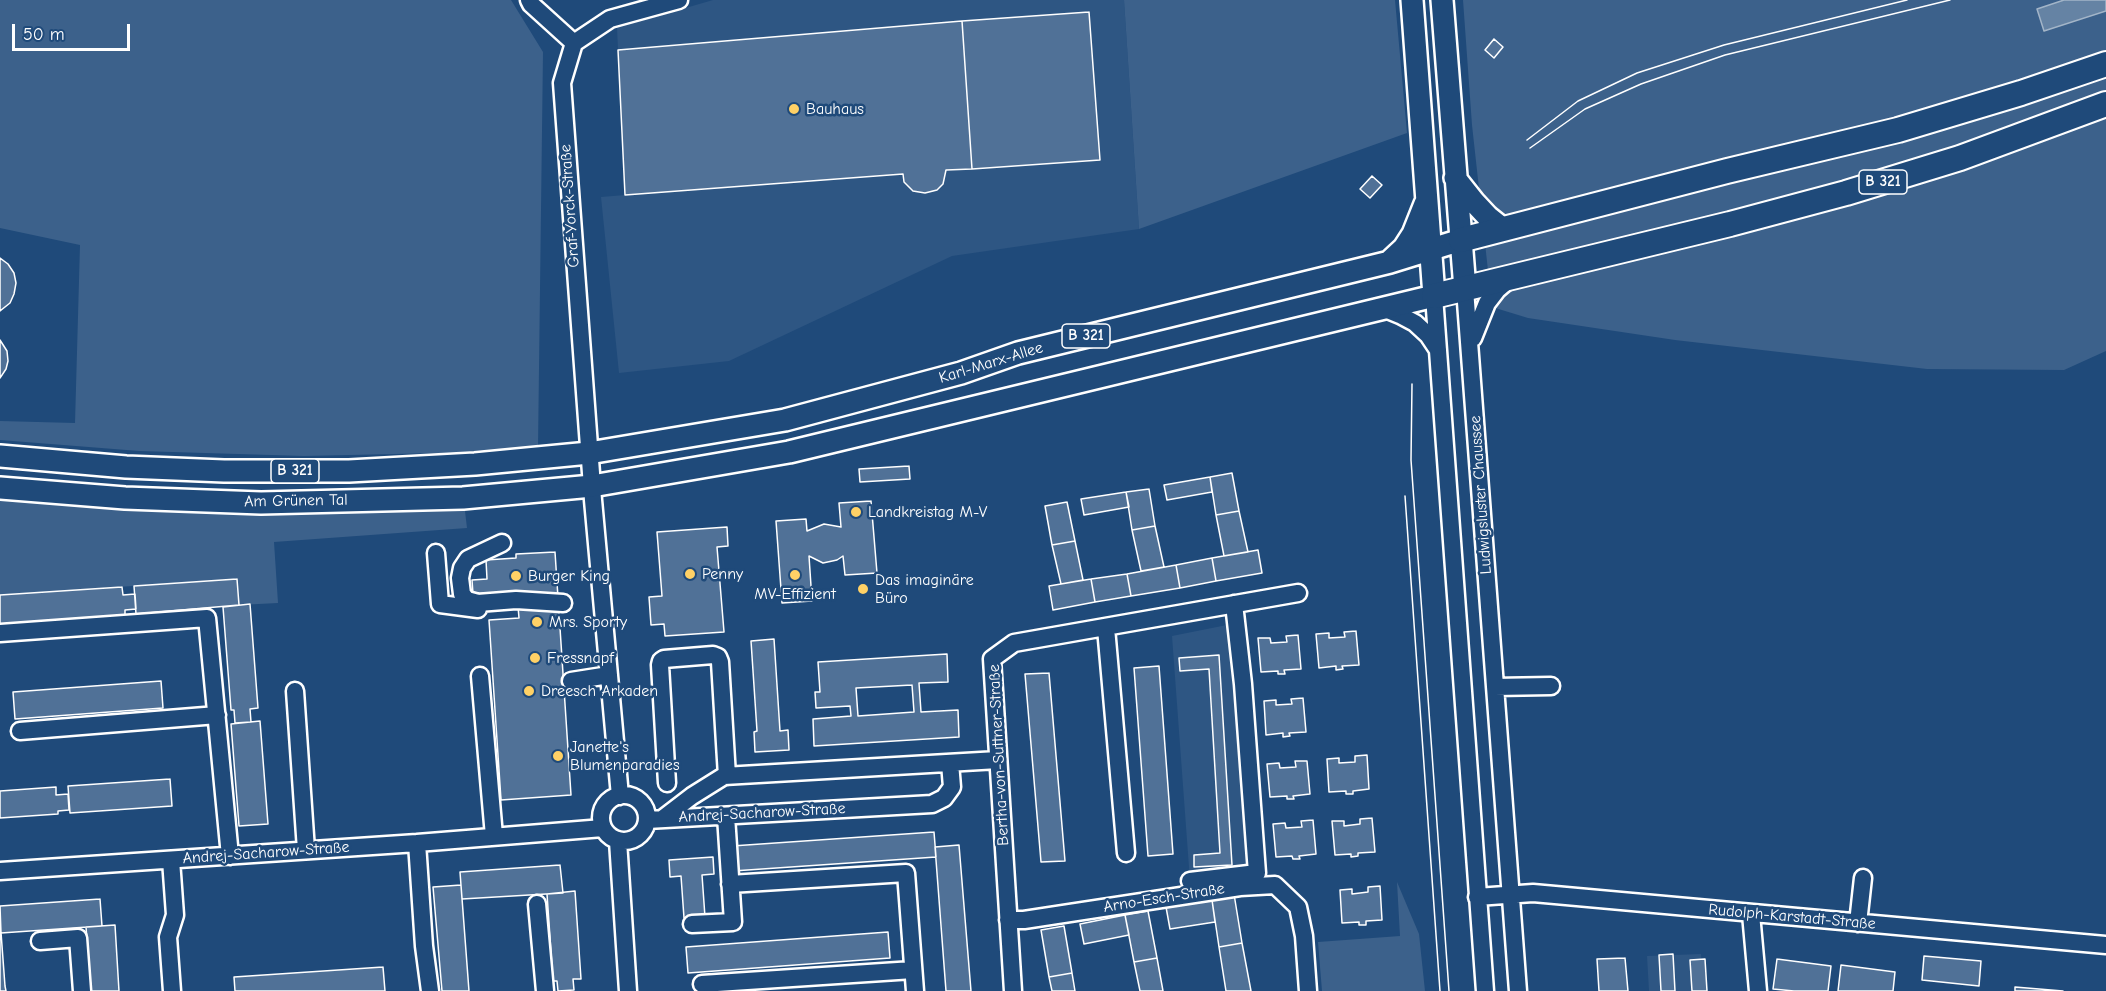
<!DOCTYPE html>
<meta charset="utf-8">
<style>
body{margin:0}
#map{position:relative;width:2106px;height:991px;overflow:hidden;background:#1f4a7a;font-family:"Comic Neue",sans-serif}
canvas{display:block}
.scale{position:absolute;left:12px;top:24px;width:118px;height:27px;box-sizing:border-box;border:3px solid #fff;border-top:0;padding-left:8px;font-size:18px;line-height:21px;white-space:nowrap;color:#fff;-webkit-text-stroke:4px #1f4a7a;paint-order:stroke}
</style>
<div id="map">
<canvas width="2106" height="991"></canvas>
<div class="scale">50 m</div>
</div>
<script>
const context = document.querySelector('canvas').getContext('2d');
context.lineJoin = 'round';
function fill(path, color) { context.fillStyle = color; context.fill(path, 'evenodd'); }
const poly = rows => new Path2D(rows.map(r => 'M' + r).join(''));
function trace(path, color, width, dash) { context.strokeStyle = color; context.lineWidth = width; context.lineCap = dash ? 'butt' : 'round'; context.setLineDash(dash || []); context.stroke(path); }
function drawText(font, color, halo, rows, align = 'center') {
  context.font = font + ' "Comic Neue",sans-serif'; context.lineWidth = 5; context.setLineDash([]); context.textBaseline = 'middle'; context.strokeStyle = halo; context.fillStyle = color; for (const [text, x, y, turn = 0] of rows) {
    context.save(); context.translate(x, y); context.rotate((+turn || 0) * Math.PI / 180); context.textAlign = isNaN(turn) ? turn : align; if (halo) context.strokeText(text, 0, 0); context.fillText(text, 0, 0); context.restore();
  }
}
fill(poly([
 [713,0,1124,0,1139,229,952,256,729,361,619,373,601,197,625,195,617,28],
 [1237,623,1257,873,1190,881,1172,636],
 [1701,954,1703,991,1649,991,1647,956]
]), '#2e5683');
fill(poly([
 [0,0,511,0,543,52,538,447,440,453,304,456,139,451,0,440,0,421,75,423,80,245,0,228],
 [1124,0,1395,0,1407,133,1139,229],
 [1463,0,2106,0,2106,351,2064,370,1927,369,1675,340,1528,318,1492,307,1472,125],
 [0,499,210,512,465,511,467,528,274,542,278,603,239,605,236,579,0,595],
 [1397,882,1419,934,1425,991,1322,991,1318,942,1400,936]
]), '#3c618b');
const water = poly([
 [2064,0,2106,0,2106,11,2044,31,2037,9,2064,0]
]);
fill(water, '#6583a4');
trace(water, '#a3b5c8', 1.5);
const building = poly([
 [1089,12,1100,160,972,169,962,21,1089,12],
 [962,21,972,169,946,170,943,184,937,190,925,193,913,191,904,182,903,174,625,195,618,50,962,21],
 [1494,39,1503,47,1494,58,1485,50,1494,39],
 [1372,176,1382,185,1370,198,1360,189,1372,176],
 [0,258,8,264,14,273,16,283,14,294,10,303,0,311,0,258],
 [0,340,7,351,8,361,6,369,0,378,0,340],
 [909,466,910,479,860,482,859,469,909,466],
 [1232,473,1239,511,1216,515,1210,477,1232,473],
 [1210,477,1212,492,1167,500,1164,485,1210,477],
 [1149,489,1155,526,1132,530,1126,492,1149,489],
 [1126,492,1129,507,1084,515,1081,499,1126,492],
 [871,501,877,573,845,575,843,556,837,560,823,563,809,556,812,601,782,603,776,521,806,519,807,531,824,524,841,527,839,503,871,501],
 [1067,502,1075,541,1052,545,1045,506,1067,502],
 [1239,511,1248,552,1224,556,1216,515,1239,511],
 [1155,526,1164,567,1141,571,1132,530,1155,526],
 [727,527,728,546,717,547,724,632,665,636,664,624,651,625,649,597,662,596,657,532,727,527],
 [1075,541,1083,580,1061,584,1052,545,1075,541],
 [1258,550,1262,573,1216,581,1212,558,1258,550],
 [555,552,571,795,501,800,489,620,519,618,517,595,488,597,488,593,473,594,472,580,487,579,486,560,516,558,516,554,555,552],
 [1212,558,1216,581,1180,588,1176,565,1212,558],
 [1176,565,1180,588,1131,596,1127,574,1176,565],
 [1127,574,1131,596,1095,602,1091,579,1127,574],
 [237,579,239,605,136,614,134,586,237,579],
 [1091,579,1095,602,1053,610,1049,586,1091,579],
 [122,587,123,595,135,594,136,609,125,610,125,615,0,624,0,595,122,587],
 [250,604,258,708,250,709,251,722,235,723,234,710,231,710,223,607,250,604],
 [1356,631,1359,665,1342,666,1343,669,1336,670,1336,666,1319,668,1316,634,1329,633,1329,638,1345,637,1344,632,1356,631],
 [1298,635,1301,669,1284,670,1285,674,1278,674,1278,671,1261,672,1258,638,1270,638,1271,643,1287,642,1286,636,1298,635],
 [774,639,780,731,788,730,789,750,755,752,754,732,757,731,751,641,774,639],
 [947,654,948,682,919,683,921,712,958,710,959,737,814,746,813,719,851,716,850,706,816,708,815,692,820,692,818,662,947,654],
 [912,685,914,712,858,716,856,688,912,685],
 [1219,655,1232,865,1194,867,1194,855,1220,853,1209,669,1180,671,1179,658,1219,655],
 [1159,666,1173,854,1148,856,1134,668,1159,666],
 [1049,673,1065,861,1041,862,1025,674,1049,673],
 [161,681,163,708,15,719,13,692,161,681],
 [1303,698,1306,732,1289,733,1290,736,1283,737,1283,733,1266,735,1264,701,1276,700,1276,705,1292,704,1291,699,1303,698],
 [260,721,268,824,239,826,231,724,260,721],
 [1367,755,1369,789,1353,791,1353,794,1346,794,1346,791,1329,792,1327,759,1339,758,1339,763,1355,762,1355,756,1367,755],
 [1295,761,1307,761,1310,794,1293,796,1294,799,1287,799,1287,796,1270,797,1267,764,1279,763,1280,768,1296,767,1295,761],
 [170,779,172,806,70,813,68,786,170,779],
 [56,787,56,795,68,794,69,810,58,811,58,814,0,818,0,791,56,787],
 [1372,818,1375,852,1358,853,1358,856,1351,857,1351,854,1335,855,1332,821,1344,821,1344,826,1360,824,1360,819,1372,818],
 [1313,820,1316,854,1299,856,1300,859,1293,859,1292,856,1276,857,1273,824,1285,823,1286,828,1302,827,1301,821,1313,820],
 [934,832,936,857,733,871,732,846,934,832],
 [959,845,971,991,946,991,935,847,959,845],
 [713,857,714,874,702,875,705,917,684,918,681,876,670,877,669,860,713,857],
 [560,865,563,893,462,899,460,872,560,865],
 [461,885,469,991,442,991,433,887,461,885],
 [1380,886,1382,920,1366,921,1366,925,1359,925,1359,922,1342,923,1340,890,1352,889,1352,894,1368,892,1368,887,1380,886],
 [575,891,581,979,573,979,574,990,558,991,557,981,553,981,547,894,575,891],
 [1234,894,1242,943,1219,947,1212,900,1234,894],
 [100,899,102,926,1,933,0,906,100,899],
 [1212,900,1215,922,1170,929,1166,907,1212,900],
 [1148,911,1157,958,1134,962,1125,915,1148,911],
 [1125,915,1129,935,1084,944,1080,924,1125,915],
 [0,919,5,986,6,991,0,991,0,919],
 [115,925,119,991,91,991,86,927,115,925],
 [1064,926,1072,973,1049,977,1041,930,1064,926],
 [888,932,890,958,688,973,686,947,888,932],
 [1242,943,1251,991,1226,991,1219,947,1242,943],
 [1673,954,1675,991,1661,991,1659,955,1673,954],
 [1924,956,1981,961,1979,986,1922,980,1924,956],
 [1157,958,1163,991,1140,991,1134,962,1157,958],
 [1625,958,1628,991,1599,991,1597,959,1625,958],
 [1705,959,1707,991,1692,991,1690,960,1705,959],
 [1777,959,1831,966,1828,991,1794,991,1773,989,1777,959],
 [1841,965,1895,972,1893,991,1838,991,1841,965],
 [383,967,385,991,235,991,234,977,383,967],
 [1072,973,1075,991,1052,991,1049,977,1072,973],
 [2015,987,2063,991,2015,991,2015,987]
]);
fill(building, '#507197');
trace(building, '#fff', 1.5);
const minor = poly([
 [529,0,531,4,574,43],
 [1465,289,1518,991],
 [1434,296,1485,991],
 [1383,308,1400,315,1415,323,1428,335,1438,350],
 [1473,338,1487,303,1497,290,1511,278],
 [502,543,468,559,462,568,460,578,462,594,467,600,478,603,516,600,563,603],
 [436,553,440,604,478,609],
 [1106,628,1126,853],
 [0,633,207,618,230,856],
 [480,676,494,836],
 [571,681,609,675],
 [1495,687,1551,686],
 [295,691,306,850],
 [20,731,217,715],
 [667,783,660,665,661,661,664,659,713,655,718,657,720,662,727,776],
 '601 818a23 23 0 1 1 46 0a23 23 0 1 1-46 0Z',
 [620,796,593,500,562,83,574,43,610,19,679,0],
 [662,819,692,796,724,776,998,760],
 [647,820,932,804,944,798,952,787,950,763],
 [618,841,628,991],
 [417,843,424,946,430,991],
 [171,860,175,915,168,937,172,991],
 [0,871,417,843,603,828],
 [1190,881,1257,873,1243,684,1234,604],
 [730,884,906,873,915,991],
 [1477,897,1533,893,2106,945],
 [537,904,545,991],
 [1751,914,1758,991],
 [1008,920,1024,920,1240,887,1275,885,1298,907,1304,936,1308,991],
 [1858,923,1863,878],
 [692,924,733,922,726,816],
 [40,941,78,938,82,991],
 [702,984,913,970],
 [1013,991,992,659,1014,643,1298,593]
]);
const major = poly([
 [1442,0,1465,289],
 [1455,178,1474,202,1488,217,1503,229],
 [1390,261,1404,248,1413,234,1425,204],
 [0,456,126,467,224,471,349,471,475,464,589,453,785,420,961,373,1018,353,1390,262,1461,240],
 [0,488,125,498,261,503,463,498,592,486,789,452,1434,296,1412,0]
]);
const highway = poly([
 [1461,240,1727,171,1898,130,2021,93,2106,64],
 [1434,296,1730,224,1846,193,1960,158,2106,104]
]);
trace(minor, '#fff', 21);
trace(major, '#fff', 26);
trace(highway, '#fff', 28);
trace(minor, '#1f4a7a', 16);
trace(major, '#1f4a7a', 21);
trace(highway, '#1f4a7a', 24);
trace(poly([
 [1527,140,1578,101,1637,73,1724,45,1907,0],
 [1530,148,1585,109,1641,84,1725,55,1950,0],
 [1412,384,1411,460,1449,991],
 [1405,496,1440,991]
]), '#fff', 1.5);
for (const [x, y, r, color] of [
 [794,109,6,"#ffd166"],
 [856,512,6,"#ffd166"],
 [690,574,6,"#ffd166"],
 [795,575,6,"#ffd166"],
 [516,576,6,"#ffd166"],
 [863,589,6,"#ffd166"],
 [537,622,6,"#ffd166"],
 [535,658,6,"#ffd166"],
 [529,691,6,"#ffd166"],
 [558,756,6,"#ffd166"]
]) { const dot = new Path2D(); dot.arc(x, y, r, 0, 2 * Math.PI); context.fillStyle = color; context.fill(dot); trace(dot, '#1f4a7a', 2); }
for (const [x, y, w] of [
 [1883,182,48],
 [1086,336,48],
 [295,471,48]
]) { const box = new Path2D(); box.roundRect(x - w / 2, y - 12, w, 24, 4.5); context.fillStyle = '#1f4a7a'; context.fill(box); trace(box, '#fff', 1.5); }
drawText('bold 15px', '#fff', null, [
 ["B 321",1883,182],
 ["B 321",1086,336],
 ["B 321",295,471]
]);
drawText('16px', '#fff', '#1f4a7a', [
 ["Bauhaus",806,109],
 ["Landkreistag M-V",868,512],
 ["Penny",702,574],
 ["Burger King",528,576],
 ["Das imaginäre",875,580],
 ["Büro",875,598],
 ["MV-Effizient",795,594,"center"],
 ["Mrs. Sporty",549,622],
 ["Fressnapf",547,658],
 ["Dreesch Arkaden",541,691],
 ["Janette's",570,747],
 ["Blumenparadies",570,765]
], 'left');
drawText('16px', '#fff', '#1f4a7a', [
 ["Graf-Yorck-Straße",570,206,-94],
 ["Karl-Marx-Allee",991,363,-17],
 ["Ludwigsluster Chaussee",1481,495,-94],
 ["Am Grünen Tal",296,501,-1],
 ["Bertha-von-Suttner-Straße",999,755,-93],
 ["Andrej-Sacharow-Straße",762,813,-3],
 ["Andrej-Sacharow-Straße",266,853,-4],
 ["Arno-Esch-Straße",1164,898,-9],
 ["Rudolph-Karstadt-Straße",1792,917,5]
]);
</script>
